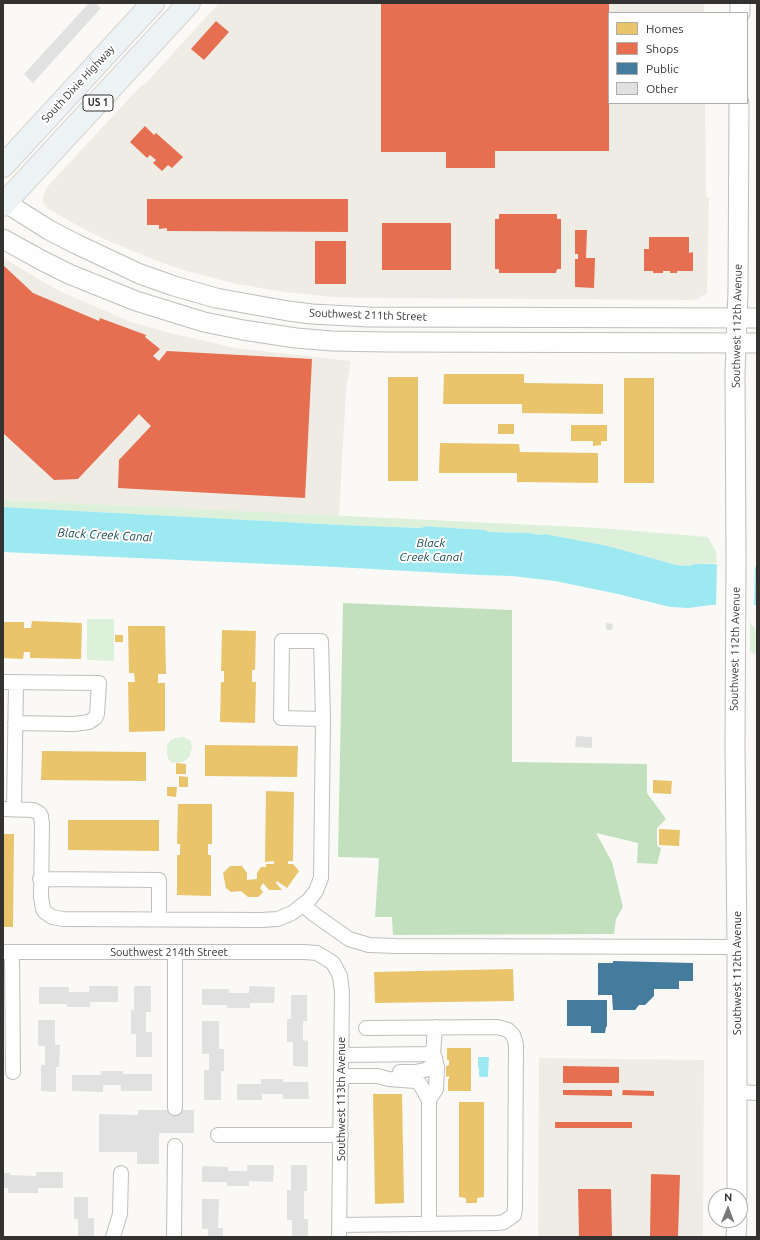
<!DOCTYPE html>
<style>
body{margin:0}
#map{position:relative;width:760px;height:1240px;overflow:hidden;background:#faf9f6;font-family:Ubuntu,sans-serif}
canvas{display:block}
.frame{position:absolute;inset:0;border:4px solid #333230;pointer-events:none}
.legend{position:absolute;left:608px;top:12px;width:140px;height:92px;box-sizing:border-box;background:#fff;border:1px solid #adadac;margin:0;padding:5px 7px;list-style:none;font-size:12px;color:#333230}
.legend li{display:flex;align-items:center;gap:8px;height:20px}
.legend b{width:20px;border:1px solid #adadac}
.north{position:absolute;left:708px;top:1188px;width:40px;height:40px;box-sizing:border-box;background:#fff;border:1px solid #adadac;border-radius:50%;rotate:1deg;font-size:11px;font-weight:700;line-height:16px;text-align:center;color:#333230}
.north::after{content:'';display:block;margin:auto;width:14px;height:18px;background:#797875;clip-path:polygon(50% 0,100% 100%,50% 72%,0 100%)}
</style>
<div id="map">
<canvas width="760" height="1240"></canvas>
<div class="frame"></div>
<ul class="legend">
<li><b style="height:11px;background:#e9c46a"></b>Homes</li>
<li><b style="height:11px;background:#e76f51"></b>Shops</li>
<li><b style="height:11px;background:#457b9d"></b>Public</li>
<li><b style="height:11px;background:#e2e1e1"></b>Other</li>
</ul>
<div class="north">N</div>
</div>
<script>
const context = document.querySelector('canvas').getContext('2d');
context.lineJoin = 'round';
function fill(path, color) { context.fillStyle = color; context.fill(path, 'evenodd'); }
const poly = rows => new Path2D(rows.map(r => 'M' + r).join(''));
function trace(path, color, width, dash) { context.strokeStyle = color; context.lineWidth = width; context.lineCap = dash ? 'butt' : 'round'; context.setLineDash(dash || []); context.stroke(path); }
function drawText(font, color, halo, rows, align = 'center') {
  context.font = font + ' Ubuntu,sans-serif'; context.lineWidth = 4; context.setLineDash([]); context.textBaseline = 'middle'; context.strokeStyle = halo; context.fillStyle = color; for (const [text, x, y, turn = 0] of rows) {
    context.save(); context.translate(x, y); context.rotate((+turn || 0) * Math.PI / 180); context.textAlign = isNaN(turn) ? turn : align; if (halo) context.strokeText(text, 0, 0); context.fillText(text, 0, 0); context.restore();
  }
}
fill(poly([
 [219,3,704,3,704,13,609,13,609,103,705,103,706,197,709,197,707,293,698,299,689,300,386,298,332,297,284,292,232,283,180,269,152,259,102,238,73,223,47,208,43,202,43,196,47,187,138,89,146,83],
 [3,258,59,291,131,322,170,333,235,348,351,361,346,390,339,516,3,500],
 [539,1058,704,1060,703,1237,538,1237]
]), '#eeece4');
fill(poly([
 [3,500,600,528,708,537,716,552,717,563,695,564,689,566,676,565,608,546,545,534,540,535,529,533,489,532,485,530,436,527,426,526,421,528,341,525,3,507],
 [87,619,114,619,114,661,87,660],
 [750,621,752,626,754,626,757,636,757,655,750,652],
 [184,737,191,741,192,748,189,757,183,762,173,763,169,760,167,755,167,746,170,740,176,738]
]), '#ddf0d9');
fill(poly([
 [343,603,512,610,512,762,647,764,647,793,666,819,657,828,657,845,661,849,657,864,637,863,638,843,596,833,612,862,623,907,616,919,614,934,393,935,392,917,375,917,379,858,338,857]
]), '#c2e0bd');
fill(poly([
 [3,507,341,525,421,528,426,526,436,527,485,530,489,532,529,533,540,535,545,534,608,546,676,565,689,566,695,564,712,564,757,567,757,605,711,605,689,608,670,607,618,594,555,581,512,576,480,575,336,567,3,552],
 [478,1057,489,1057,488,1076,487,1077,480,1077,479,1076,479,1068,478,1067]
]), '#9ce9f2');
fill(poly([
 [717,562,755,565,754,607,716,607]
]), '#faf9f6');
fill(poly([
 [444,374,524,374,524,383,603,384,603,414,522,413,522,404,443,404],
 [388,377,418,377,418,481,388,481],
 [624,378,654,378,654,483,624,483],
 [498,424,514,424,514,434,498,434],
 [571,425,607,425,607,441,601,441,601,445,593,446,593,441,571,441],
 [440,443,519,444,520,452,598,453,598,483,517,482,517,473,439,473],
 [32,621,82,623,81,659,30,658,30,652,24,652,23,659,3,658,3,622,24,622,24,628,31,628],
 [128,626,165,626,166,674,158,674,158,683,165,683,165,731,129,732,128,682,135,682,134,673,129,673],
 [222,630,256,631,255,670,252,670,252,682,256,682,255,723,220,722,221,682,224,682,224,671,221,671],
 [115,635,123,635,123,642,115,642],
 [205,745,298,746,297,777,205,776],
 [42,751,146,752,146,781,41,780],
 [176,763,186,764,186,774,176,774],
 [179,776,188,777,188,787,179,787],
 [653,780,672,781,671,794,653,793],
 [167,787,177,787,176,797,167,796],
 [266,791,294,792,293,861,288,861,288,864,293,864,299,871,287,888,277,881,276,883,282,890,269,890,263,883,260,888,263,892,258,897,248,897,241,891,231,892,226,888,223,873,230,866,242,866,247,873,247,880,257,879,257,873,261,867,266,867,266,864,274,864,274,861,265,862],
 [178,804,212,804,212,844,208,844,208,855,211,855,211,896,177,895,177,855,180,855,180,844,177,844],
 [68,820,159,820,159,851,68,850],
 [659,829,680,830,679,846,659,845],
 [3,834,14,834,13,927,3,927],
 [513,969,514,1001,375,1003,374,972],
 [447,1048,471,1048,471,1091,448,1091,448,1079,449,1079,449,1076,446,1077,446,1066,449,1065,449,1060,447,1060],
 [373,1094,402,1094,404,1203,375,1204],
 [459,1102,484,1102,484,1197,477,1198,477,1203,466,1203,466,1198,459,1197]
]), '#e9c46a');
fill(poly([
 [381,3,609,3,609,151,495,151,495,168,446,168,446,152,381,152],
 [216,21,229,32,204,60,191,49],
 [145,126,154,135,156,133,183,157,172,168,168,165,162,171,153,163,156,160,150,155,147,158,130,142],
 [147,199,348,199,348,232,167,231,167,228,159,229,159,225,147,225],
 [499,214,557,214,557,219,561,219,561,269,557,269,556,273,499,273,499,269,495,269,495,219,499,219],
 [382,223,451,223,451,270,382,270],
 [575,230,587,230,586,258,595,258,594,288,575,287,575,259,578,259,578,254,575,254],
 [649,237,689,237,689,253,693,252,693,271,677,271,677,273,670,273,670,271,663,271,663,273,653,273,653,271,644,271,644,249,649,249],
 [315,241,346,241,346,284,315,284],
 [3,265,33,293,99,321,100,318,146,335,145,337,160,349,153,356,159,361,167,351,312,359,305,498,118,488,119,460,151,426,139,414,78,479,54,480,3,433],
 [563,1066,619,1067,619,1083,563,1083],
 [563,1090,612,1090,612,1096,563,1095],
 [623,1090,654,1091,654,1096,622,1095],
 [555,1122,632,1122,632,1128,555,1128],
 [651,1174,680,1175,678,1237,650,1237],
 [578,1189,611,1189,612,1237,579,1237]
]), '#e76f51');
fill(poly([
 [613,961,693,963,693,981,679,981,679,989,654,989,654,996,645,1005,639,1005,635,1010,613,1010,612,995,598,995,598,963,613,963],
 [567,1000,607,1000,607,1026,606,1027,605,1033,591,1033,591,1026,567,1026]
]), '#457b9d');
fill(poly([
 [89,3,95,3,101,8,33,83,24,74],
 [606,623,613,624,612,630,606,630],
 [576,736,592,737,592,748,575,747],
 [89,986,118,986,118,1002,90,1002,90,1007,67,1007,67,1004,39,1004,39,987,69,987,69,992,89,992],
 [134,986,151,986,151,1012,146,1012,146,1032,152,1032,152,1057,136,1057,136,1034,131,1034,131,1010,134,1010],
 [249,986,275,987,274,1003,250,1003,250,1008,227,1008,227,1005,202,1005,202,989,229,989,229,993,249,993],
 [291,995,307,995,307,1021,303,1021,303,1040,308,1041,308,1067,293,1066,293,1042,287,1042,287,1019,291,1019],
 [38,1020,55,1020,55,1045,60,1045,59,1067,56,1067,56,1092,41,1091,41,1065,45,1065,45,1046,38,1046],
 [202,1021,219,1021,219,1049,224,1049,224,1071,221,1071,221,1100,204,1100,204,1070,209,1070,209,1054,202,1054],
 [101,1071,123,1071,123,1074,152,1074,152,1091,121,1091,121,1085,103,1085,103,1092,72,1091,72,1075,101,1075],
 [261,1079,283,1079,283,1082,308,1082,309,1099,283,1099,283,1094,262,1094,262,1100,237,1100,237,1084,261,1084],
 [138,1110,194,1110,194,1133,159,1133,159,1164,137,1164,137,1152,99,1152,99,1114,138,1115],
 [247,1165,274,1165,273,1182,249,1181,249,1186,227,1186,227,1182,202,1182,202,1166,228,1167,228,1171,247,1171],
 [291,1165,307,1165,307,1191,304,1191,304,1219,308,1219,308,1237,292,1237,292,1220,287,1220,287,1190,291,1190],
 [36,1172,63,1172,63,1188,38,1188,38,1193,8,1193,8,1188,3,1188,3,1173,10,1173,10,1175,36,1176],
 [74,1197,88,1197,88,1218,94,1218,94,1237,78,1237,78,1219,74,1219],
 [202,1199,219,1199,218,1228,223,1228,223,1237,208,1237,208,1229,202,1229]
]), '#e2e1e1');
const minor = poly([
 [3,682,99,683,97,714,95,718,89,722,74,724,15,723],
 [3,809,33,810,39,813,41,816,42,824,41,897,43,909,45,912,52,917,63,919,261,920,278,919,292,913,309,900,316,891,321,878,323,719,321,641,282,641,281,718,323,719],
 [14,809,16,683],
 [40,879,159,880,159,919],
 [303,905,315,915,349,939,369,945,396,946,737,947],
 [3,952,304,952,317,953,322,956,333,963,340,976,342,992,339,1237],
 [12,952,13,1072],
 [175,952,175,1108],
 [433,1054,435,1027],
 [341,1055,433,1054,435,1058,437,1067,436,1089,429,1100],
 [400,1072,415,1072,425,1070,431,1067,436,1062],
 [341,1076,377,1076,389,1079,415,1081,420,1084,429,1100,429,1224],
 [737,1092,757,1093],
 [218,1135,341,1135],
 [339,1225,498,1223,504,1222,511,1217,514,1215,515,1208,516,1044,513,1035,508,1030,497,1027,366,1028],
 [113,1237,120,1214,121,1173],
 [174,1237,175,1146]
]);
const secondary = poly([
 [740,13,740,3],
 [3,201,49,230,76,244,140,274,174,286,216,298,288,311,312,314,369,317,757,318],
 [3,239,43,261,69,274,136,301,204,322,243,330,296,338,332,341,387,342,757,343],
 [737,1196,737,947,735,747,736,560,735,373,738,291,739,103],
 [736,1237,737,1220]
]);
const trunk = poly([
 [3,166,153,3],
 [3,205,189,3]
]);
trace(minor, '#bebebb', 16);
trace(secondary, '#bebebb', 21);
trace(trunk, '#d5d4d2', 24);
trace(minor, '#fefefe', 14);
trace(secondary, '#fefefe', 19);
trace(trunk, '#edf2f4', 22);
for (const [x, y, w] of [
 [98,103,30]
]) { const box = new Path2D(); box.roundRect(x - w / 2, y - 8, w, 16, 3); context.fillStyle = '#fff'; context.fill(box); trace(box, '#333230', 1); }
drawText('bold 10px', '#333230', null, [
 ["US 1",98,103]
]);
drawText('11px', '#333230', '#fff', [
 ["South Dixie Highway",78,84,-47],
 ["Southwest 211th Street",368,315,2],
 ["Southwest 112th Avenue",737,326,-89],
 ["Southwest 112th Avenue",735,649,-89],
 ["Southwest 214th Street",169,952],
 ["Southwest 112th Avenue",737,973,-90],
 ["Southwest 113th Avenue",341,1099,-90]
]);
drawText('italic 12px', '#1b4d53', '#fff', [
 ["Black Creek Canal",105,535,3],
 ["Black",431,543],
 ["Creek Canal",431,557]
]);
</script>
